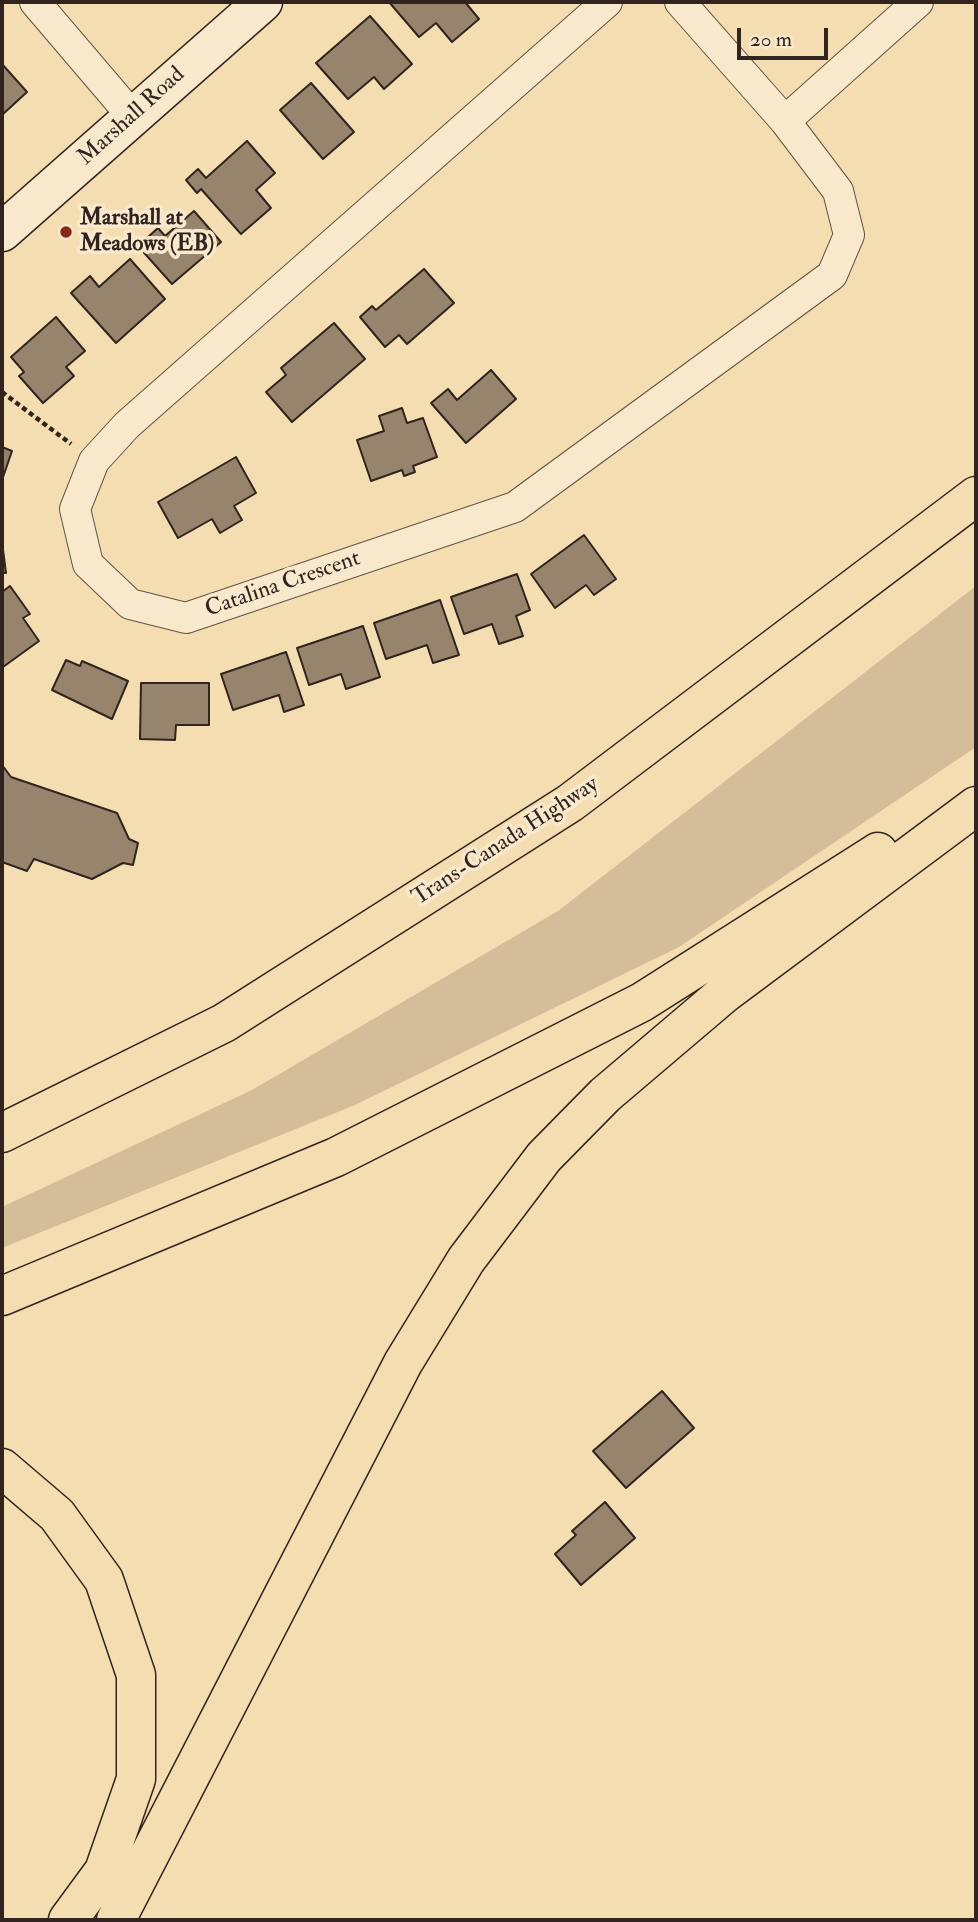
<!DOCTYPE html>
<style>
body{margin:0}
#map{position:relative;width:978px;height:1922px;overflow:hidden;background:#f5ddb2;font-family:"IM FELL Double Pica",serif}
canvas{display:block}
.frame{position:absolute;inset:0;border:4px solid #312420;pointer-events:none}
.scale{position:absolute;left:737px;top:28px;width:91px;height:32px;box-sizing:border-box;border:4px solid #312420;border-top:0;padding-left:9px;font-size:21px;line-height:24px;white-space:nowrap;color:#312420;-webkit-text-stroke:5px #f8e9cd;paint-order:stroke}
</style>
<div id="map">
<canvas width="978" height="1922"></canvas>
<div class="frame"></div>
<div class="scale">20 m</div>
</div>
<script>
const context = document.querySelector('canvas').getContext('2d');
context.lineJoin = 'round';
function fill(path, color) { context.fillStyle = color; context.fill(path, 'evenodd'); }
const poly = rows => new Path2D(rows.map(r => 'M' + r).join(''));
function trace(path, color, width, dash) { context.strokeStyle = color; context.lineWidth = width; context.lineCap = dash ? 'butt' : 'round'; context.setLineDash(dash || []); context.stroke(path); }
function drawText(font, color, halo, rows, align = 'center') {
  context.font = font + ' "IM FELL Double Pica",serif'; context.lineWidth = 7; context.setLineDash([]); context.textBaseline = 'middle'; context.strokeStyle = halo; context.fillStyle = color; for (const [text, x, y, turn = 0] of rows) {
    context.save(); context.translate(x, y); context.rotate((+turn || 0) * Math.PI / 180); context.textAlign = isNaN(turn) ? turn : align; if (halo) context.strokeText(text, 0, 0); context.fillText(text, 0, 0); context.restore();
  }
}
fill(poly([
 [976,586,976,747,679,947,355,1105,2,1248,2,1207,252,1090,558,911]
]), '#d4be99');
const building = poly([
 [389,2,465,2,479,19,452,42,436,23,419,37,389,2],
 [370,16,412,64,384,89,374,77,348,99,316,63,370,16],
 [2,64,27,92,2,115,2,64],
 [311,83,354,132,323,159,280,110,311,83],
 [247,141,275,173,256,190,271,208,241,234,201,189,197,193,186,180,198,169,206,178,247,141],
 [194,211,221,242,172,284,138,246,158,228,165,236,194,211],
 [130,259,165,299,116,343,71,293,90,276,99,287,130,259],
 [424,269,454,303,407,344,399,335,385,347,360,317,372,306,376,310,424,269],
 [56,317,85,351,66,367,74,376,43,403,19,376,24,372,11,357,56,317],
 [334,323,365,359,292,422,266,392,286,375,281,368,334,323],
 [491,370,516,399,466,443,431,403,448,389,457,400,491,370],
 [402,408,407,423,423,418,437,457,413,466,415,472,404,476,402,470,371,481,357,440,384,431,379,416,402,408],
 [2,447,12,451,2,480,2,447],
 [236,457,256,493,234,506,242,520,220,533,212,519,178,538,158,502,236,457],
 [584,535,616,579,594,595,586,585,555,608,531,574,584,535],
 [2,542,6,573,2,573,2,542],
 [517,574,530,610,516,616,523,636,499,644,492,624,464,634,451,597,517,574],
 [10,586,30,614,23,618,39,641,3,667,2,592,10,586],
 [440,600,459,655,433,663,427,645,386,659,374,623,440,600],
 [363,626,380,677,346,689,341,674,309,685,297,648,363,626],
 [286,652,304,705,284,712,279,695,233,710,221,674,286,652],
 [66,660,80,666,82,661,128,681,112,719,52,690,66,660],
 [141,683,209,683,209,725,176,725,175,740,140,739,141,683],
 [2,765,11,777,117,813,129,839,138,843,133,865,123,863,92,879,34,859,27,871,2,862,2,765],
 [662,1391,694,1428,626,1488,593,1451,662,1391],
 [605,1502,635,1538,581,1585,555,1554,576,1535,572,1531,605,1502]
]);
fill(building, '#97846c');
trace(building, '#312420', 2);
const street = poly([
 [35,2,133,117],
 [607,2,127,425,94,461,75,509,88,564,130,604,186,618,515,507,832,275,849,235,838,191,785,121,680,2],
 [785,121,918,2]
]);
const secondary = poly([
 [2,232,263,2]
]);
const highway = poly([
 [2,1133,224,1023,570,803,976,496],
 [2,1296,336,1157,642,1002,878,852],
 [2,1468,57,1515,104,1580,136,1675,136,1779,104,1871,68,1920],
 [116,1920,403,1363,466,1260,544,1157,605,1095,725,993,976,806]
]);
trace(street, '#625244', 32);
trace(secondary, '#312420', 41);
trace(highway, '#312420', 41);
trace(poly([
 [2,392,71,444]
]), '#312420', 4.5, [5, 3.5]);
trace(street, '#f8e9cd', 30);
trace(secondary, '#f8e9cd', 38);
trace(highway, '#f5ddb2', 38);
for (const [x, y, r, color] of [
 [66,232,7,"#8f2418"]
]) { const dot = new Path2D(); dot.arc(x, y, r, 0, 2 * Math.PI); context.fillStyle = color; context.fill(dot); trace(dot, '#f8e9cd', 2.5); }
drawText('23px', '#312420', '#f8e9cd', [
 ["Marshall Road",132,117,-42],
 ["Catalina Crescent",283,585,-19],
 ["Trans-Canada Highway",506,842,-33]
]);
drawText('bold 23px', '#312420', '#f8e9cd', [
 ["Marshall at",80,219],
 ["Meadows (EB)",80,245]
], 'left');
</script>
